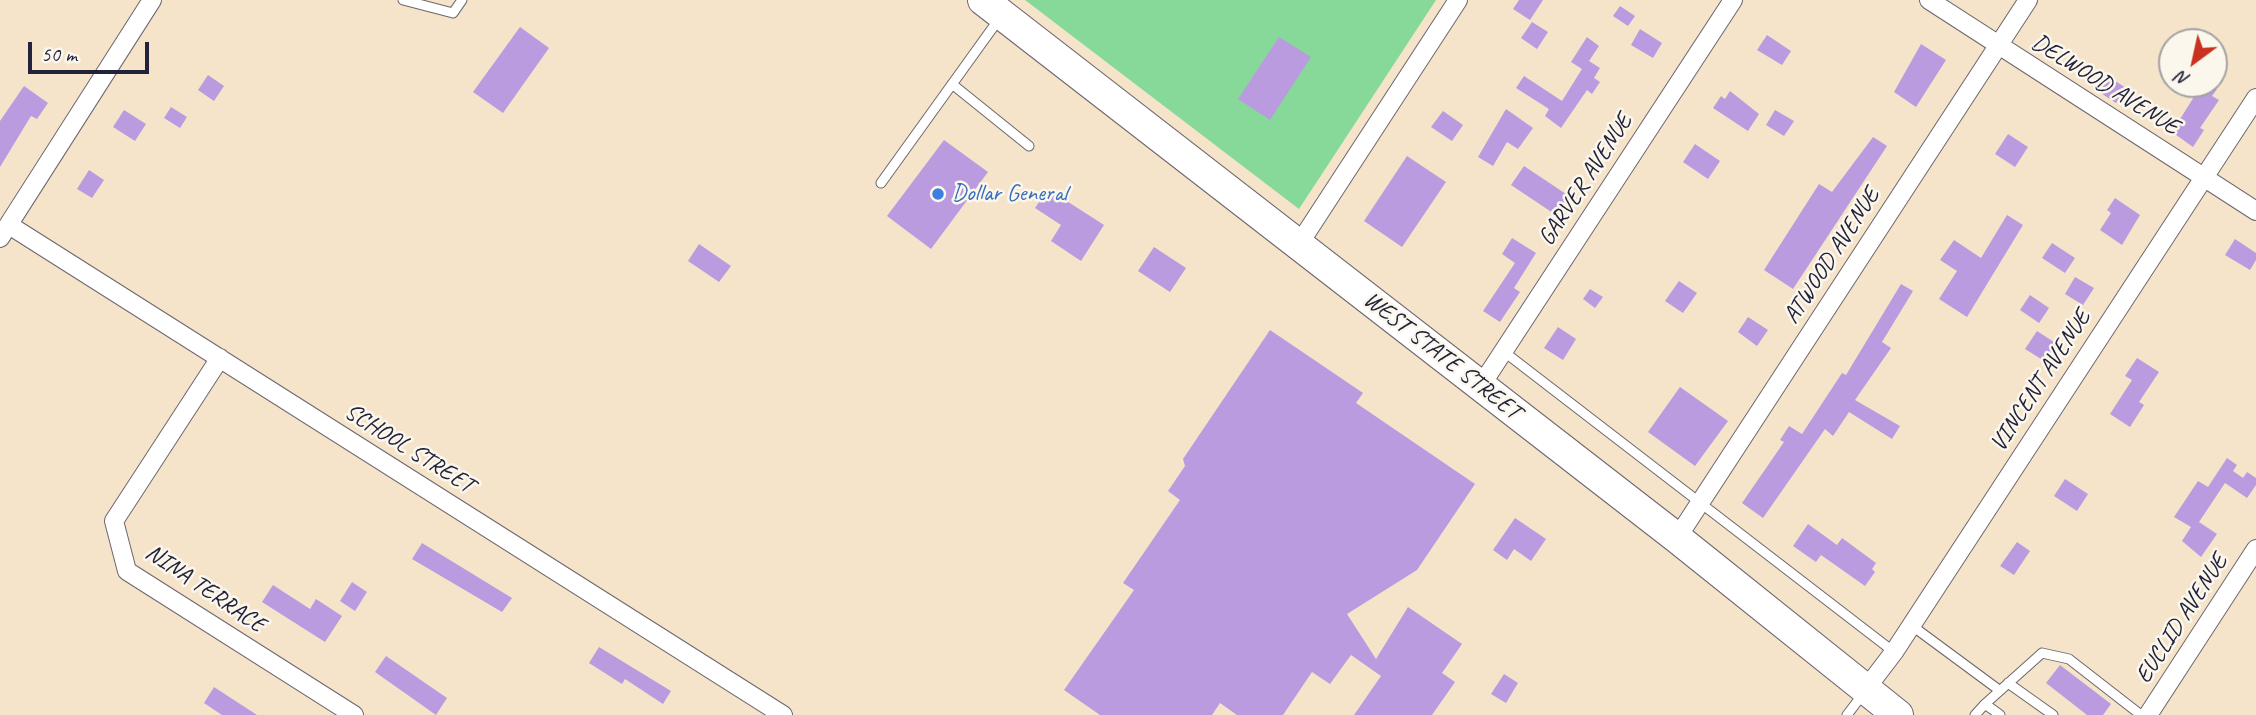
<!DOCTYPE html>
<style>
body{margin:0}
#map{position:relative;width:2256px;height:715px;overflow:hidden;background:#f5e4ca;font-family:Caveat,sans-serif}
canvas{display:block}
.north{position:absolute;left:2158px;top:28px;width:70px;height:70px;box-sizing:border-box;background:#fbf7ec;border:2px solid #a4a2a5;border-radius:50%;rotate:213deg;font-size:19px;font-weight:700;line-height:28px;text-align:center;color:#22223b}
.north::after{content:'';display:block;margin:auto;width:24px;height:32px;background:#c8321e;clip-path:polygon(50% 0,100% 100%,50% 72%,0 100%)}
.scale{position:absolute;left:28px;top:42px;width:121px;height:32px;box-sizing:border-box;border:4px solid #22223b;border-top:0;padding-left:9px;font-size:21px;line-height:24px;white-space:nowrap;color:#22223b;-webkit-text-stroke:5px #fbf7ec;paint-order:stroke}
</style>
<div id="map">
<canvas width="2256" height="715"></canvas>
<div class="north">N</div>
<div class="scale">50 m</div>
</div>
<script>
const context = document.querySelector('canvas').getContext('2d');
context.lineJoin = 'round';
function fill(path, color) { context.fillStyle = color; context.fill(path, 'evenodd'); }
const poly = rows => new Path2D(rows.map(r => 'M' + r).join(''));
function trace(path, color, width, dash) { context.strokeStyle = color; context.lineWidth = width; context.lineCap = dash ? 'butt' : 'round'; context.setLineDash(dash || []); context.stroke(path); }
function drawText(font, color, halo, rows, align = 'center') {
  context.font = font + ' Caveat,sans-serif'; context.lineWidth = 5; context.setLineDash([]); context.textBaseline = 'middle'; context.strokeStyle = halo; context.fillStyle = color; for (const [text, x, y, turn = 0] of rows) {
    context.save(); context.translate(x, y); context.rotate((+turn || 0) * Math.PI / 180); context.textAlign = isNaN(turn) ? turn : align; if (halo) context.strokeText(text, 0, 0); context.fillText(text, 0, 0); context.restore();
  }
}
fill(poly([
 [1025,0,1436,0,1299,209]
]), '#87d99a');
fill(poly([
 [1519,0,1543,0,1530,20,1513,9],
 [1620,6,1635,16,1628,26,1613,16],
 [1532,22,1548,32,1537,49,1521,38],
 [520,27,549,48,503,113,473,92],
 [1640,29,1662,43,1653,58,1631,45],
 [1767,35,1791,51,1782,65,1757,50],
 [1279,37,1311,57,1270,120,1238,99],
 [1587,37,1599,46,1589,61,1600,68,1594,78,1600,82,1592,94,1587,90,1561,128,1545,116,1549,109,1516,88,1524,76,1562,101,1582,69,1571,62],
 [1921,44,1946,60,1916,107,1894,92],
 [2103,73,2126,88,2116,103,2093,88],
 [208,75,224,86,214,101,198,90],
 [2202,84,2217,89,2212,96,2219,100,2200,128,2204,130,2193,147,2172,132],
 [24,86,48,103,37,119,31,116,0,167,0,121],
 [1730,91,1759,114,1748,131,1713,108,1721,96,1725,99],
 [171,107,187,117,180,128,164,118],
 [1506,109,1533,128,1518,149,1507,142,1493,166,1478,157],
 [124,110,146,124,135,141,113,127],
 [1775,110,1794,121,1784,136,1766,125],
 [1443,111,1463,125,1452,141,1431,127],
 [2008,134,2028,147,2015,167,1995,154],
 [1873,137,1887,146,1793,289,1764,270,1819,184,1832,192],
 [944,140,988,172,931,249,887,216],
 [1695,144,1720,161,1708,179,1683,162],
 [1407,156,1446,182,1402,247,1364,221],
 [1524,166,1569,196,1556,215,1511,185],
 [89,170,104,180,92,198,77,189],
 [1048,189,1104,225,1081,261,1051,241,1061,225,1035,208],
 [2115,198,2140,215,2122,245,2100,230,2111,213,2107,210],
 [2007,215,2023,225,1967,317,1939,299,1957,271,1940,260,1954,240,1981,258],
 [1512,238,1536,253,1514,288,1520,292,1500,322,1483,311,1515,263,1502,254],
 [2235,239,2256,253,2256,260,2250,270,2225,255],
 [2052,243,2075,258,2065,273,2042,258],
 [699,244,731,266,719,282,688,261],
 [1154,247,1186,268,1170,292,1138,271],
 [2075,277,2094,288,2083,305,2065,294],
 [1679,281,1697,293,1683,313,1665,301],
 [1901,284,1913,291,1882,342,1891,348,1855,400,1900,426,1892,439,1849,412,1833,436,1825,429,1763,518,1742,503,1784,442,1780,440,1789,426,1802,434,1842,373,1846,375],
 [1590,289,1603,297,1595,308,1583,299],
 [2030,295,2049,308,2039,323,2020,310],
 [1748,317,1768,330,1757,346,1738,332],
 [1558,327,1576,339,1563,360,1544,348],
 [1270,330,1363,393,1356,403,1475,484,1417,570,1347,614,1376,659,1408,607,1462,644,1442,673,1455,682,1432,715,1354,715,1381,676,1351,655,1330,684,1312,672,1283,715,1237,715,1220,703,1212,715,1100,715,1064,690,1134,590,1123,583,1180,500,1168,491,1185,466,1183,459],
 [2037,331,2057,344,2046,362,2025,349],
 [2137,358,2159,372,2139,402,2144,405,2130,427,2110,414,2132,380,2125,376],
 [1680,387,1728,421,1695,466,1648,432],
 [2227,458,2237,465,2233,471,2243,478,2247,472,2256,478,2256,485,2247,498,2225,483,2199,522,2217,534,2201,557,2182,541,2191,527,2174,517,2198,481,2208,487],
 [2065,479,2088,494,2077,511,2054,496],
 [1515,518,1546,539,1531,561,1514,549,1507,560,1493,550],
 [1808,524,1837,545,1842,538,1876,563,1872,569,1875,572,1865,586,1821,555,1816,562,1793,546],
 [2017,542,2030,551,2014,575,2000,566],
 [422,543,512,598,502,612,412,559],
 [352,582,367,592,355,611,340,601],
 [273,585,310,609,316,599,342,616,325,642,262,602],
 [599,647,671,691,663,704,625,679,622,684,589,663],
 [386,656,447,698,436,715,375,672],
 [2060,665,2111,704,2103,715,2087,715,2046,683],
 [1504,674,1518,683,1506,703,1491,694],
 [214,687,257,715,222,715,204,703]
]), '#ba9bdf');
const service = poly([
 [403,0,453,13,462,0],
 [952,84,1029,146],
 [881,183,999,19],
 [1503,351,1894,652],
 [1911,625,1999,690],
 [2008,683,2053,715],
 [1847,715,1863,694],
 [1975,715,1985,704],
 [2000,715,1985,704,2042,653,2069,659,2141,715]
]);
const minor = poly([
 [1929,0,2256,211],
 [9,225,783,715],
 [0,238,152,0],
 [1299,244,1458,0],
 [220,358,114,521,127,571,354,715],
 [1480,387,1733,0],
 [1677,538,2028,0],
 [1865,690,1894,652,2256,98],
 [2148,715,2256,549]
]);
const primary = poly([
 [983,0,1677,538,1898,715]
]);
trace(service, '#6c666d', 11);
trace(minor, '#6c666d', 20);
trace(primary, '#6c666d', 32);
trace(service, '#fff', 9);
trace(minor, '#fff', 18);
trace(primary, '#fff', 30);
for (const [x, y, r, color] of [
 [938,194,7,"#3f7fe0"]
]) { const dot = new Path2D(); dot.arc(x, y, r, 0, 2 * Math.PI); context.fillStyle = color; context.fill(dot); trace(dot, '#fbf7ec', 2.5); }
drawText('24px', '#22223b', '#fbf7ec', [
 ["DELWOOD AVENUE",2105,85,32],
 ["GARVER AVENUE",1586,180,-57],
 ["ATWOOD AVENUE",1832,256,-57],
 ["WEST STATE STREET",1442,356,38],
 ["VINCENT AVENUE",2041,381,-57],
 ["SCHOOL STREET",409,449,32],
 ["NINA TERRACE",205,589,34],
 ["EUCLID AVENUE",2182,619,-57]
]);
drawText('24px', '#366cbe', '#fbf7ec', [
 ["Dollar General",952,194]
], 'left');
</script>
